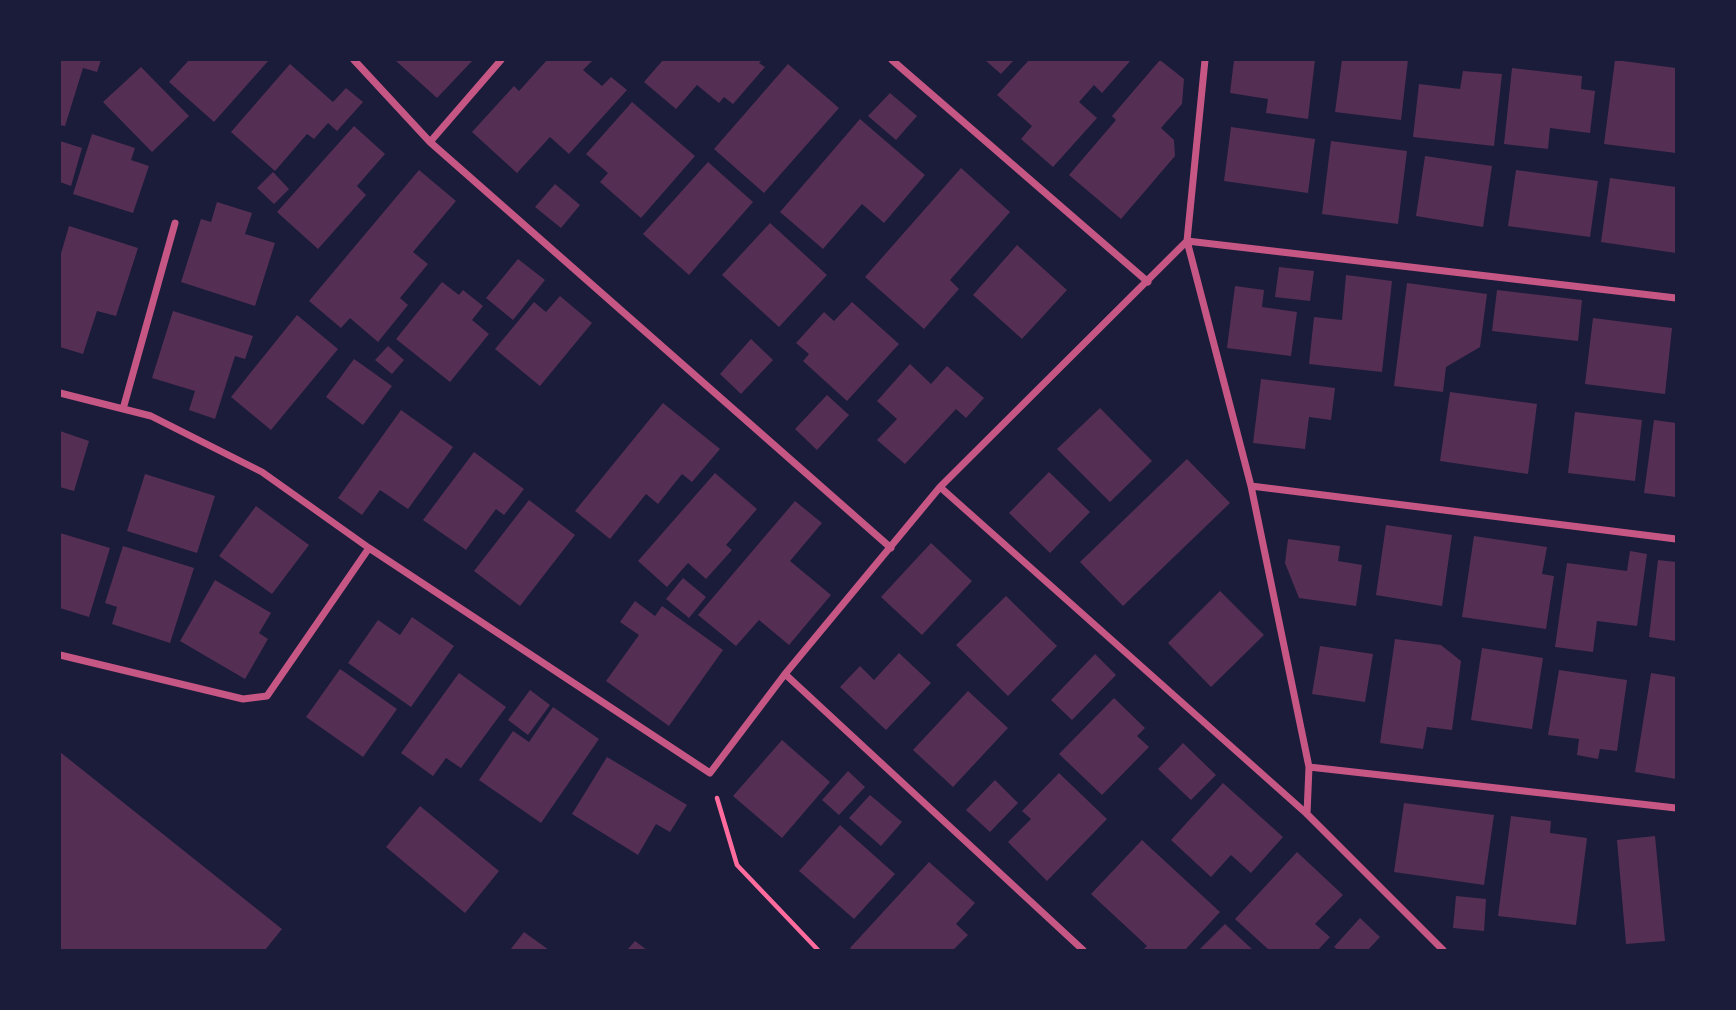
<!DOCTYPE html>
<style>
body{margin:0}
#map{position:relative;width:1736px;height:1010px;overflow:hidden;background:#1b1b3a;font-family:"Alegreya Sans",sans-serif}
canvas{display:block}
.frame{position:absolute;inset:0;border:61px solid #1b1b3a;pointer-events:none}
</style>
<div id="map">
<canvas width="1736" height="1010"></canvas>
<div class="frame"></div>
</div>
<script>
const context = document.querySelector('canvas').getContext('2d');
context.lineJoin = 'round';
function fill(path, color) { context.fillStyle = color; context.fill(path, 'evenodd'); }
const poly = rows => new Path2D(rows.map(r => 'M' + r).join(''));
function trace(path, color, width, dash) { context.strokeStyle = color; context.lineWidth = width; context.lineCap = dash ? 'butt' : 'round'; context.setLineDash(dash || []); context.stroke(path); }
fill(poly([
 [60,60,101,60,97,72,83,68,65,126,60,125],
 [189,60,269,60,214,122,169,82],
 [395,60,473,60,437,98],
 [547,60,593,60,583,70,602,86,611,77,627,90,569,154,550,137,517,173,472,132,514,86,519,91],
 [663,60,762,60,759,63,765,67,733,104,724,97,719,103,697,85,676,109,644,82],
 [985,60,1014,60,1001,74],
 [1029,60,1131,60,1102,93,1094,85,1079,102,1097,118,1053,167,1021,139,1032,126,997,95],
 [1160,60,1184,79,1182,104,1161,128,1174,140,1175,156,1121,219,1069,175,1116,120,1112,116],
 [1234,60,1315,60,1308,119,1266,113,1268,99,1230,93],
 [1342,60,1408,60,1401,120,1335,112],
 [1615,60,1676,68,1676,153,1604,144],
 [290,64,333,102,346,88,363,102,337,131,328,123,314,139,307,134,275,171,231,132],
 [788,64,839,108,764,193,714,149],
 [141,67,189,116,152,152,103,102],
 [1512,68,1582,76,1581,89,1595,91,1590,133,1550,128,1548,149,1504,144],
 [1463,71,1502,74,1494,146,1413,137,1419,84,1460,89],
 [890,93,917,116,896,140,868,116],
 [632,102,695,156,641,218,600,182,608,173,586,154],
 [860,119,925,175,884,223,862,204,823,249,780,212],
 [354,126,385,154,357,186,366,195,318,249,277,212],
 [1231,127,1315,139,1308,193,1224,181],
 [92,134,135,148,131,160,149,166,133,213,73,194],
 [60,141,82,148,71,186,60,182],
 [1331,141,1407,151,1398,224,1322,214],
 [1425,156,1492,166,1483,227,1416,216],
 [708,162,753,202,689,275,643,234],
 [961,168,1010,212,950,280,959,289,924,329,865,277],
 [419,170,456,201,413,252,428,264,400,298,408,305,378,342,350,318,341,328,309,301],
 [1516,170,1598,181,1590,237,1508,226],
 [273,172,289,189,274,204,257,188],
 [1610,178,1676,187,1676,253,1601,242],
 [555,184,580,205,561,228,535,207],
 [217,202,252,213,245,234,275,243,255,306,181,282,201,219,211,222],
 [770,223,827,275,779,327,722,275],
 [69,226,138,248,116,316,97,311,83,354,60,347,60,257],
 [1017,245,1067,290,1022,339,973,295],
 [518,259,545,280,513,320,486,298],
 [1279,267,1314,271,1310,301,1275,297],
 [1346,275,1392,281,1382,372,1309,364,1314,317,1342,320],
 [442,282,459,295,463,290,483,306,472,320,489,334,450,382,396,339],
 [1407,283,1487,294,1480,347,1446,367,1443,392,1394,386],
 [1235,286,1264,290,1262,307,1297,312,1291,356,1227,348],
 [1497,290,1582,300,1578,341,1492,331],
 [560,296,592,323,540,386,495,349,534,302,546,312],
 [852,302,899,344,847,401,803,361,809,354,796,343,824,312,834,321],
 [173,311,253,336,245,359,235,356,215,419,189,410,195,391,152,378],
 [297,315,338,349,271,430,231,397],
 [1593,318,1672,328,1665,394,1585,384],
 [751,339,773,360,741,394,720,374],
 [388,346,404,360,392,374,375,360],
 [354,359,392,386,363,425,326,397],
 [910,364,931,384,947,366,984,398,966,418,956,409,905,464,877,440,897,419,877,401],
 [1261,379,1335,388,1331,420,1309,417,1305,449,1253,443],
 [1450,392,1537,404,1528,474,1440,461],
 [827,395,849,415,817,450,795,429],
 [663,403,720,449,692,482,682,474,658,504,646,494,610,539,575,511],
 [1100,408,1152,461,1110,502,1057,449],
 [401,410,453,447,408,509,380,490,362,515,338,498],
 [1575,412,1642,420,1635,481,1568,473],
 [1654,420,1676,423,1676,497,1644,493],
 [60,431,89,441,74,491,60,487],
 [474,452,524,489,504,515,496,509,466,550,423,520],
 [1187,459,1230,503,1123,606,1080,562],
 [1049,472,1090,512,1050,553,1009,513],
 [715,473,757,509,726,545,732,550,706,579,688,563,667,587,638,561],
 [145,474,215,496,197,553,127,531],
 [529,500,575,535,520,606,474,571],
 [795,501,822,523,790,561,831,595,789,645,759,620,736,646,698,615],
 [256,506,309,545,272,594,219,556],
 [1386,525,1452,535,1442,606,1376,595],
 [60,533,110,548,89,617,60,608],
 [1474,536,1547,547,1542,574,1554,576,1546,629,1462,617],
 [1288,539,1340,546,1338,561,1362,565,1356,606,1299,598,1285,563],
 [931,543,972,581,922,635,881,597],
 [123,546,194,568,170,643,112,624,117,607,105,603],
 [1630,551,1647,554,1637,626,1597,621,1593,652,1555,647,1567,563,1627,571],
 [1658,560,1676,562,1676,641,1649,637],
 [683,578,706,597,689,618,666,599],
 [215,580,271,613,259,633,268,639,245,679,180,641],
 [1220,591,1264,635,1211,687,1168,643],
 [1006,596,1057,646,1008,696,956,645],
 [635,601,655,616,662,606,723,650,669,726,606,681,639,635,620,622],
 [412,617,454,646,411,707,348,663,378,620,400,635],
 [1395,639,1441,645,1461,661,1452,730,1427,727,1423,749,1380,743],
 [1320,646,1373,654,1365,702,1312,694],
 [1482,648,1543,658,1532,729,1471,720],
 [899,653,931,683,886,730,840,687,860,666,874,680],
 [1095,654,1116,675,1072,720,1051,700],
 [340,669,397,709,363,757,306,717],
 [1559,670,1627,680,1617,751,1600,749,1598,759,1577,755,1579,739,1548,735],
 [459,673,506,707,461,768,446,758,433,776,401,753],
 [1651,673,1676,677,1676,779,1635,772],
 [530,690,550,705,528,735,508,720],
 [968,691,1008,728,953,787,913,750],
 [1114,698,1145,728,1137,736,1149,747,1102,795,1059,754],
 [553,707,599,739,541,823,479,780,513,731,529,742],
 [782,740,830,782,782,838,733,796],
 [1183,743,1216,775,1191,800,1158,769],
 [60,752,282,929,265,950,60,950],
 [607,757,687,805,670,832,656,824,638,855,572,814],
 [848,771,865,787,839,815,822,800],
 [1059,773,1107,819,1047,881,1008,842,1031,819,1022,811],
 [995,780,1018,803,990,832,966,810],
 [1223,783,1283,837,1251,873,1231,855,1211,877,1171,840],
 [870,795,902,822,881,846,849,818],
 [1404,803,1494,815,1484,885,1394,872],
 [420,806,499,871,465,913,386,847],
 [1511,816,1551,821,1550,833,1587,838,1576,925,1498,916],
 [840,825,895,874,854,919,799,871],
 [1655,836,1665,941,1626,944,1617,840],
 [1142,840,1220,912,1185,950,1143,950,1147,946,1091,894],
 [1297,852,1343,895,1315,924,1330,937,1318,950,1269,950,1235,919],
 [929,862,975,903,956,924,968,935,953,950,852,950,850,948],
 [1456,896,1486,899,1484,931,1453,928],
 [1360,918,1380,937,1368,950,1338,950,1334,947],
 [1225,924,1253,950,1199,950],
 [524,932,549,950,510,950],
 [635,941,647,950,627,950]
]), '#542f53');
trace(poly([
 [717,798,737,865,818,950]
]), '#ff6b9d', 4.5);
trace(poly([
 [354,60,430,142,891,548],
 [892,60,1148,282],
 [1205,60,1187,241,1251,486,1309,767,1307,814],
 [430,142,501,60],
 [1187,241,1676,298],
 [60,393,151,416,262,472,369,548],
 [123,409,175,223],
 [1251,486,1676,539],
 [940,487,1307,814,1443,950],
 [60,655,243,699,267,696,369,548,710,773,785,674,940,487,1187,241],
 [785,674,1083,950],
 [1309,767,1676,808]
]), '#c65784', 7);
</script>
